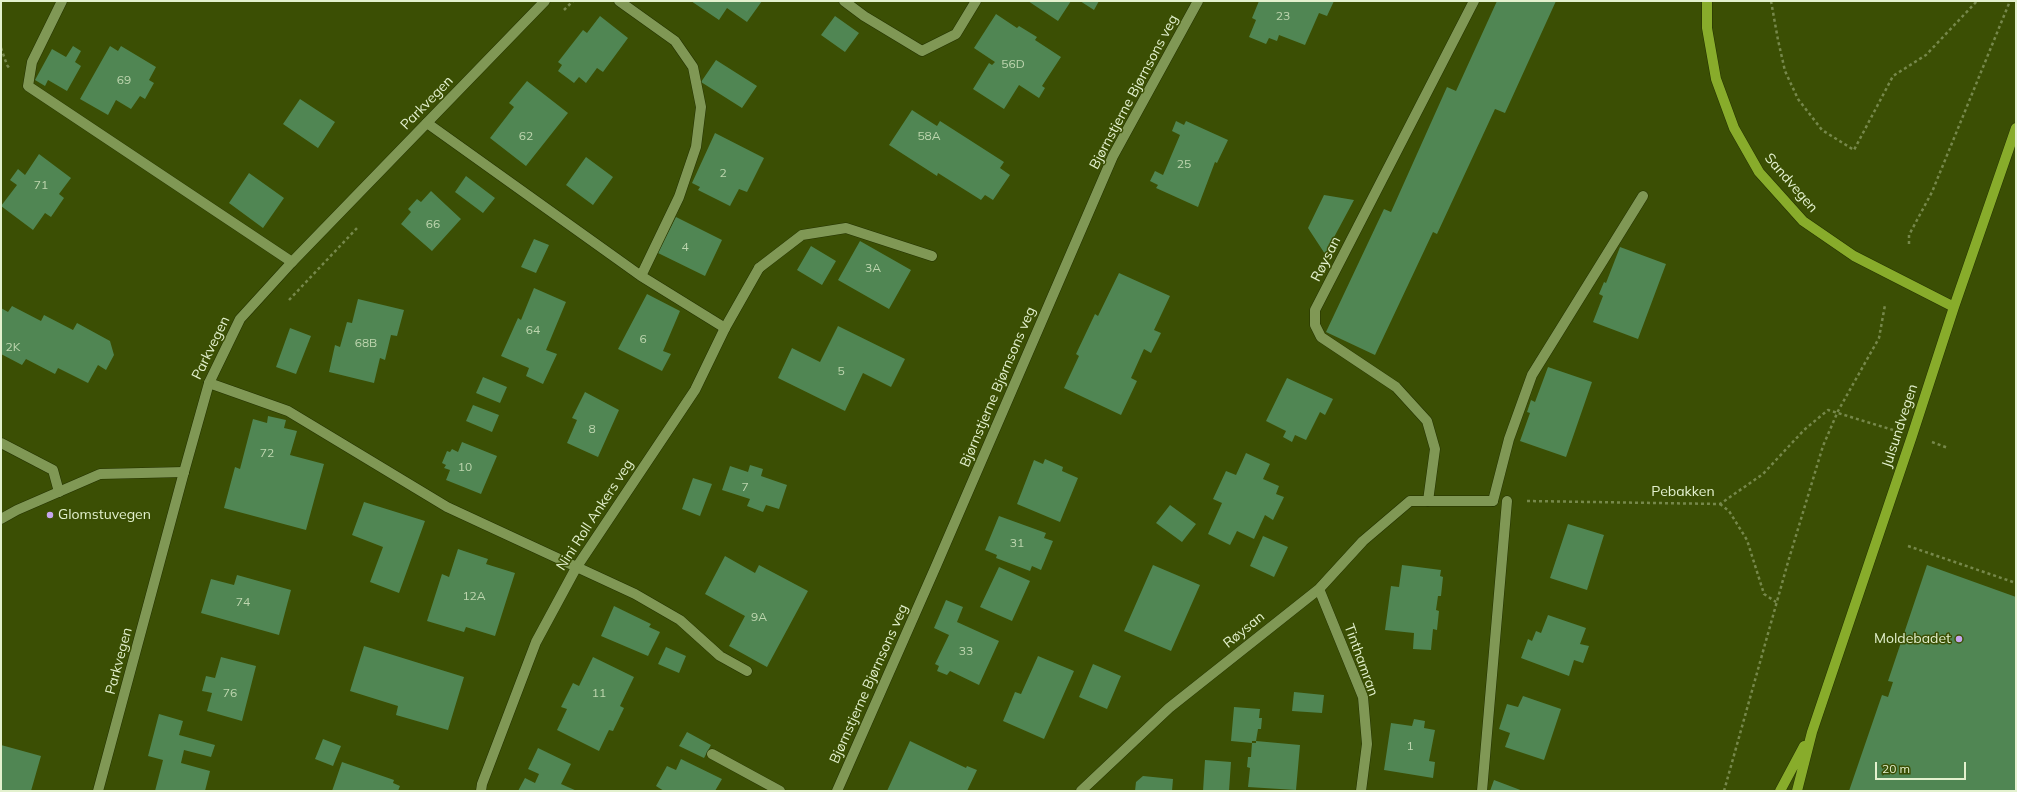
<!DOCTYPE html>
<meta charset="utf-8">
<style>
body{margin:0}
#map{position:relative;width:2017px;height:792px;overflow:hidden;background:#3b4f04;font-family:Mulish,sans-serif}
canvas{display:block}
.frame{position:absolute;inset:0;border:2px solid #e3f1ce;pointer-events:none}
.scale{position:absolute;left:1875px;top:762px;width:91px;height:18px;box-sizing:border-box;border:2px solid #e3f1ce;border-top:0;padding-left:5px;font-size:12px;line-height:14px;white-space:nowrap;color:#e3f1ce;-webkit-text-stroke:3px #3b4f04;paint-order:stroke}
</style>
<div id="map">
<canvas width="2017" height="792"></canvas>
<div class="frame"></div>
<div class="scale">20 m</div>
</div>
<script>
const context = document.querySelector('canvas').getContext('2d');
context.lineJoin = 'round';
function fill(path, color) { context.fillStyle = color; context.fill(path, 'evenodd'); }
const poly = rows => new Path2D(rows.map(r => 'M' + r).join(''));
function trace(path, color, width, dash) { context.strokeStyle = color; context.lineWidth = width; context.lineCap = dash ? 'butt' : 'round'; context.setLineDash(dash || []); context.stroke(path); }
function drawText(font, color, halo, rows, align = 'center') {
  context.font = font + ' Mulish,sans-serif'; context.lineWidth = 3; context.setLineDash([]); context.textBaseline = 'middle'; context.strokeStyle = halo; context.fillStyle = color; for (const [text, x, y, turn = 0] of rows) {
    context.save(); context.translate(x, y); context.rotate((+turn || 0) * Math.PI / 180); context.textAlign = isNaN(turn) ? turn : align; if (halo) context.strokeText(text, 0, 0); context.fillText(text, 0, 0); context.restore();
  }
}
fill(poly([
 [691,1,762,1,747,22,727,8,719,20],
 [1028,1,1071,1,1058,21],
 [1080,1,1099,1,1094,10],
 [1259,1,1334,1,1327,16,1319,13,1305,45,1279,35,1277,41,1269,38,1266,44,1249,37,1256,20,1252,18],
 [1497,1,1556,1,1505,113,1495,109,1437,234,1433,232,1375,355,1326,332,1384,209,1391,212,1447,87,1456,91],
 [996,14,1017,28,1019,26,1037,37,1035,40,1061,57,1042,86,1045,88,1039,98,1019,85,1004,109,973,89,989,63,992,65,995,62,974,48],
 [600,16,628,38,603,72,597,68,586,83,579,77,574,83,558,71,562,65,558,62,583,30,587,33],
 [835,16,859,33,845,52,821,35],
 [73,46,81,51,75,62,81,66,67,91,48,80,45,86,35,80,52,49,66,57],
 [110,46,118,51,121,46,156,67,149,80,154,83,145,99,140,96,131,109,116,100,108,115,80,99],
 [716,60,757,86,742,108,701,82],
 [527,81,568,113,526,166,490,138,514,107,509,103],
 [300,99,335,122,318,148,283,124],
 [912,110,937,126,940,121,1004,162,1000,168,1010,175,993,200,985,195,981,200,938,173,937,176,889,145],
 [1176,121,1184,125,1186,121,1228,140,1217,163,1215,162,1198,207,1156,188,1158,185,1150,181,1155,171,1163,175,1180,135,1172,131],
 [715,133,764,158,747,192,739,189,730,206,698,190,700,187,692,183],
 [39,154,71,178,59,194,64,198,51,217,45,213,33,230,1,206,17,185,10,180,18,169,25,175],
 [586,157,613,177,593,205,566,185],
 [249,173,284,198,263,228,229,203],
 [466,176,495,198,483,213,455,192],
 [431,191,461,219,432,251,401,224,411,212,408,209,417,199,421,202],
 [1324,195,1354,200,1325,254,1308,228],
 [676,217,722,240,705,276,658,253],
 [534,239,549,245,536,273,521,267],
 [860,241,911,270,889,309,838,280],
 [811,246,836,261,822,285,797,270],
 [1620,247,1666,264,1638,339,1593,322,1603,296,1599,294,1604,282,1606,283],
 [1119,273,1170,296,1154,330,1161,333,1151,353,1144,349,1131,378,1137,381,1121,415,1064,388,1079,356,1076,354,1095,314,1098,316],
 [534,288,566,302,546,350,557,354,543,384,526,376,529,368,501,356,518,318,521,320],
 [647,294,680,311,663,351,671,354,662,371,618,349],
 [358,299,404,310,397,336,391,335,385,360,380,358,374,383,329,372,335,345,340,347,347,322,352,323],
 [12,306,41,321,44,315,73,330,77,323,110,341,114,355,106,370,98,365,88,383,58,368,55,374,26,359,22,365,1,354,1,308,8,312],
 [838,326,905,359,891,387,863,373,845,411,778,378,792,348,820,362],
 [290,328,311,336,296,374,276,367],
 [1548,367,1592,382,1566,457,1520,441,1530,413,1527,412,1531,400,1535,402],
 [483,377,507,387,500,403,476,393],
 [1287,378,1333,399,1325,415,1320,412,1306,440,1295,435,1292,442,1283,437,1286,431,1266,421],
 [585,392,619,410,598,457,567,443,577,420,572,418],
 [473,405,499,415,492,432,466,421],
 [268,416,286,420,284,428,297,431,290,455,324,464,306,530,224,508,235,467,240,469,253,419,267,423],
 [462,442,497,456,481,494,446,480,450,470,444,468,446,465,442,463,447,451,450,452,452,449,458,452],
 [1246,453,1270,464,1263,479,1279,486,1276,494,1284,497,1273,520,1265,515,1254,539,1237,531,1230,545,1208,534,1222,503,1213,499,1226,471,1236,475],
 [1045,459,1063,467,1062,471,1078,478,1060,522,1017,504,1034,460,1043,464],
 [750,465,763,469,761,476,787,485,779,509,766,505,763,512,747,506,750,499,722,490,730,466,748,472],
 [693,478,712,484,700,516,682,509],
 [364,502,425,521,399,593,370,582,383,547,352,535],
 [1170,505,1196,524,1182,542,1156,523],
 [999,516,1046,533,1044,538,1053,541,1041,570,1032,566,1030,571,996,558,997,555,985,550],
 [1568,524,1604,535,1587,590,1550,578],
 [1263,536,1288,547,1274,577,1250,566],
 [458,549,488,559,486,564,515,573,495,636,466,627,464,632,427,621,442,574,449,577],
 [725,556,755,573,759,565,808,591,767,667,729,646,745,616,705,594],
 [1153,565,1200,585,1171,651,1124,631],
 [1402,565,1441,570,1440,576,1443,577,1441,596,1438,596,1436,610,1439,611,1437,630,1433,629,1431,650,1413,649,1414,633,1385,630,1391,586,1399,587],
 [1927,565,2016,597,2016,791,1849,791,1882,695,1888,697,1893,682,1888,681],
 [999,567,1030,581,1012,621,980,607],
 [237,575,291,590,279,635,201,613,211,579,234,585],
 [946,600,963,607,957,622,999,641,979,685,950,671,947,675,937,671,939,666,935,664,949,635,934,628],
 [614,606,651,624,649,627,660,632,648,656,601,636],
 [1548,615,1586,628,1580,644,1589,646,1583,663,1574,660,1569,676,1521,658,1528,639,1532,641,1536,631,1541,633],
 [364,646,464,677,448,730,396,715,398,706,350,691],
 [666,647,686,656,679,673,658,664],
 [1038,656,1074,671,1044,739,1003,721,1015,692,1021,694],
 [221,657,256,666,242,721,207,711,212,693,202,691,206,676,215,678],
 [593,657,634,677,620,706,624,708,613,731,609,730,599,751,557,730,567,709,561,707,573,683,579,686],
 [1093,664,1121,676,1107,709,1079,697],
 [1294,692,1324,695,1322,713,1292,711],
 [1523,696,1561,709,1544,760,1505,747,1510,733,1499,729,1507,704,1518,707],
 [1234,707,1260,709,1259,718,1262,718,1261,729,1258,729,1256,741,1252,741,1252,743,1231,741],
 [159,714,183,721,179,735,215,745,211,757,184,750,181,763,210,771,205,791,155,791,163,760,148,756],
 [1414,719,1425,721,1424,728,1435,730,1429,761,1435,762,1433,778,1384,770,1391,723,1412,726],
 [687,732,711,745,704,758,679,746],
 [323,739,341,746,333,766,315,759],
 [910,741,966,768,967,766,977,770,967,791,887,791],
 [1256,741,1300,745,1296,790,1248,787,1250,768,1247,767,1248,757,1251,757,1252,743,1256,743],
 [1,745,41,756,31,791,1,791],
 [538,748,571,764,561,784,577,791,518,791,525,778,535,783,539,774,528,769],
 [681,759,722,779,715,791,664,791,656,786,667,766,676,770],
 [1205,760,1231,762,1229,791,1203,791],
 [342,762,394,780,393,783,400,786,398,791,332,791],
 [1143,776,1173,779,1172,791,1135,791,1136,782],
 [1494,780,1523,791,1490,791]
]), '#508653');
const service = poly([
 [62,1,32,62,28,86,292,262],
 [619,1,675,41,693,67,701,107,696,147,679,197,641,276],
 [844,1,864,16,922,51,956,34,976,1],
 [427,123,641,276,725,328],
 [759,268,802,235,846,228,932,256],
 [209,383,288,411,447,507,635,594,680,620,720,656,747,671],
 [1,443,53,470,59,492],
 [1428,501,1435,449,1427,421,1396,387,1321,337,1315,325,1315,310,1474,1],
 [1493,501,1509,439,1532,375,1643,196],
 [712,754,780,791],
 [1482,791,1507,501]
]);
const minor = poly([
 [1319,589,1363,697,1367,744,1361,791],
 [98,791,184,472],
 [481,791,482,784,536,642,576,568,695,390,725,328,759,268],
 [837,791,936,566,1113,156,1198,1],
 [1081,791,1169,708,1319,589,1363,541,1410,501,1493,501]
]);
const tertiary = poly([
 [1,519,17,510,100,474,184,472]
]);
const secondary = poly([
 [184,472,209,383,240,319,292,262,545,1]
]);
const primary = poly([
 [1707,1,1707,28,1716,79,1734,128,1759,172,1803,221,1854,256,1954,307],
 [1780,791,1804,746],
 [1797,791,1812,732,1912,436,1954,307,2016,128]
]);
trace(service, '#243300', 11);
trace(minor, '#243300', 11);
trace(tertiary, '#243300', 11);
trace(secondary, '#243300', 11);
trace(primary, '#243300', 11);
trace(poly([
 [1771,1,1778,40,1785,71,1798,99,1822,130,1854,150,1893,76,1926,55,1977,1],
 [564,10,573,1],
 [1,48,7,65,10,69],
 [1909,244,1909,235,1932,192,2010,1],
 [289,300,358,227],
 [1932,442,1948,448],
 [1527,501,1720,504,1763,474,1804,430,1828,410,1893,430],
 [1720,504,1729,511,1747,540,1764,594,1776,602],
 [1908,546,2016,583],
 [1724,791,1788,562,1823,446,1838,411,1879,338,1885,305]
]), '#76884b', 2.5, [3, 3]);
trace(service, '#809855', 10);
trace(minor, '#809855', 10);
trace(tertiary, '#809855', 10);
trace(secondary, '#809855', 10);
trace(primary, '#88ac2b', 10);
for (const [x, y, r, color] of [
 [50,515,4,"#c7a6ef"],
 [1959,639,4,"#c7a6ef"]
]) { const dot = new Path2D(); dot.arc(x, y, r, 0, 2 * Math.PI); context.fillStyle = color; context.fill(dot); trace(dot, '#3b4f04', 1.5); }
drawText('12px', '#bed6af', null, [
 ["23",1283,16],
 ["56D",1013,64],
 ["69",124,80],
 ["62",526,136],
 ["58A",929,136],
 ["25",1184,164],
 ["2",723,173],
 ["71",41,185],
 ["66",433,224],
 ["4",685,247],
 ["3A",873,268],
 ["64",533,330],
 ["6",643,339],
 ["68B",366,343],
 ["2K",13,347],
 ["5",841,371],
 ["8",592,429],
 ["72",267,453],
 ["10",465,467],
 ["7",745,487],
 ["31",1017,543],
 ["12A",474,596],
 ["74",243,602],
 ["9A",759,617],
 ["33",966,651],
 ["76",230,693],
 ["11",599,693],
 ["1",1410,746]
]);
drawText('14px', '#e3f1ce', '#3b4f04', [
 ["Bjørnstjerne Bjørnsons veg",1134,92,-62],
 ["Parkvegen",427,103,-46],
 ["Sandvegen",1791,183,49],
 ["Røysan",1326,259,-63],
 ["Parkvegen",211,348,-64],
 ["Bjørnstjerne Bjørnsons veg",998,387,-67],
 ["Julsundvegen",1900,426,-72],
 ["Pebakken",1683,492],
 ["Nini Roll Ankers veg",595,515,-57],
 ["Røysan",1244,630,-39],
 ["Tinthamran",1361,660,70],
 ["Parkvegen",119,661,-75],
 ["Bjørnstjerne Bjørnsons veg",869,684,-66]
]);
drawText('14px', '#e3f1ce', '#3b4f04', [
 ["Glomstuvegen",58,515],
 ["Moldebadet",1951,639,"right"]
], 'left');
</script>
